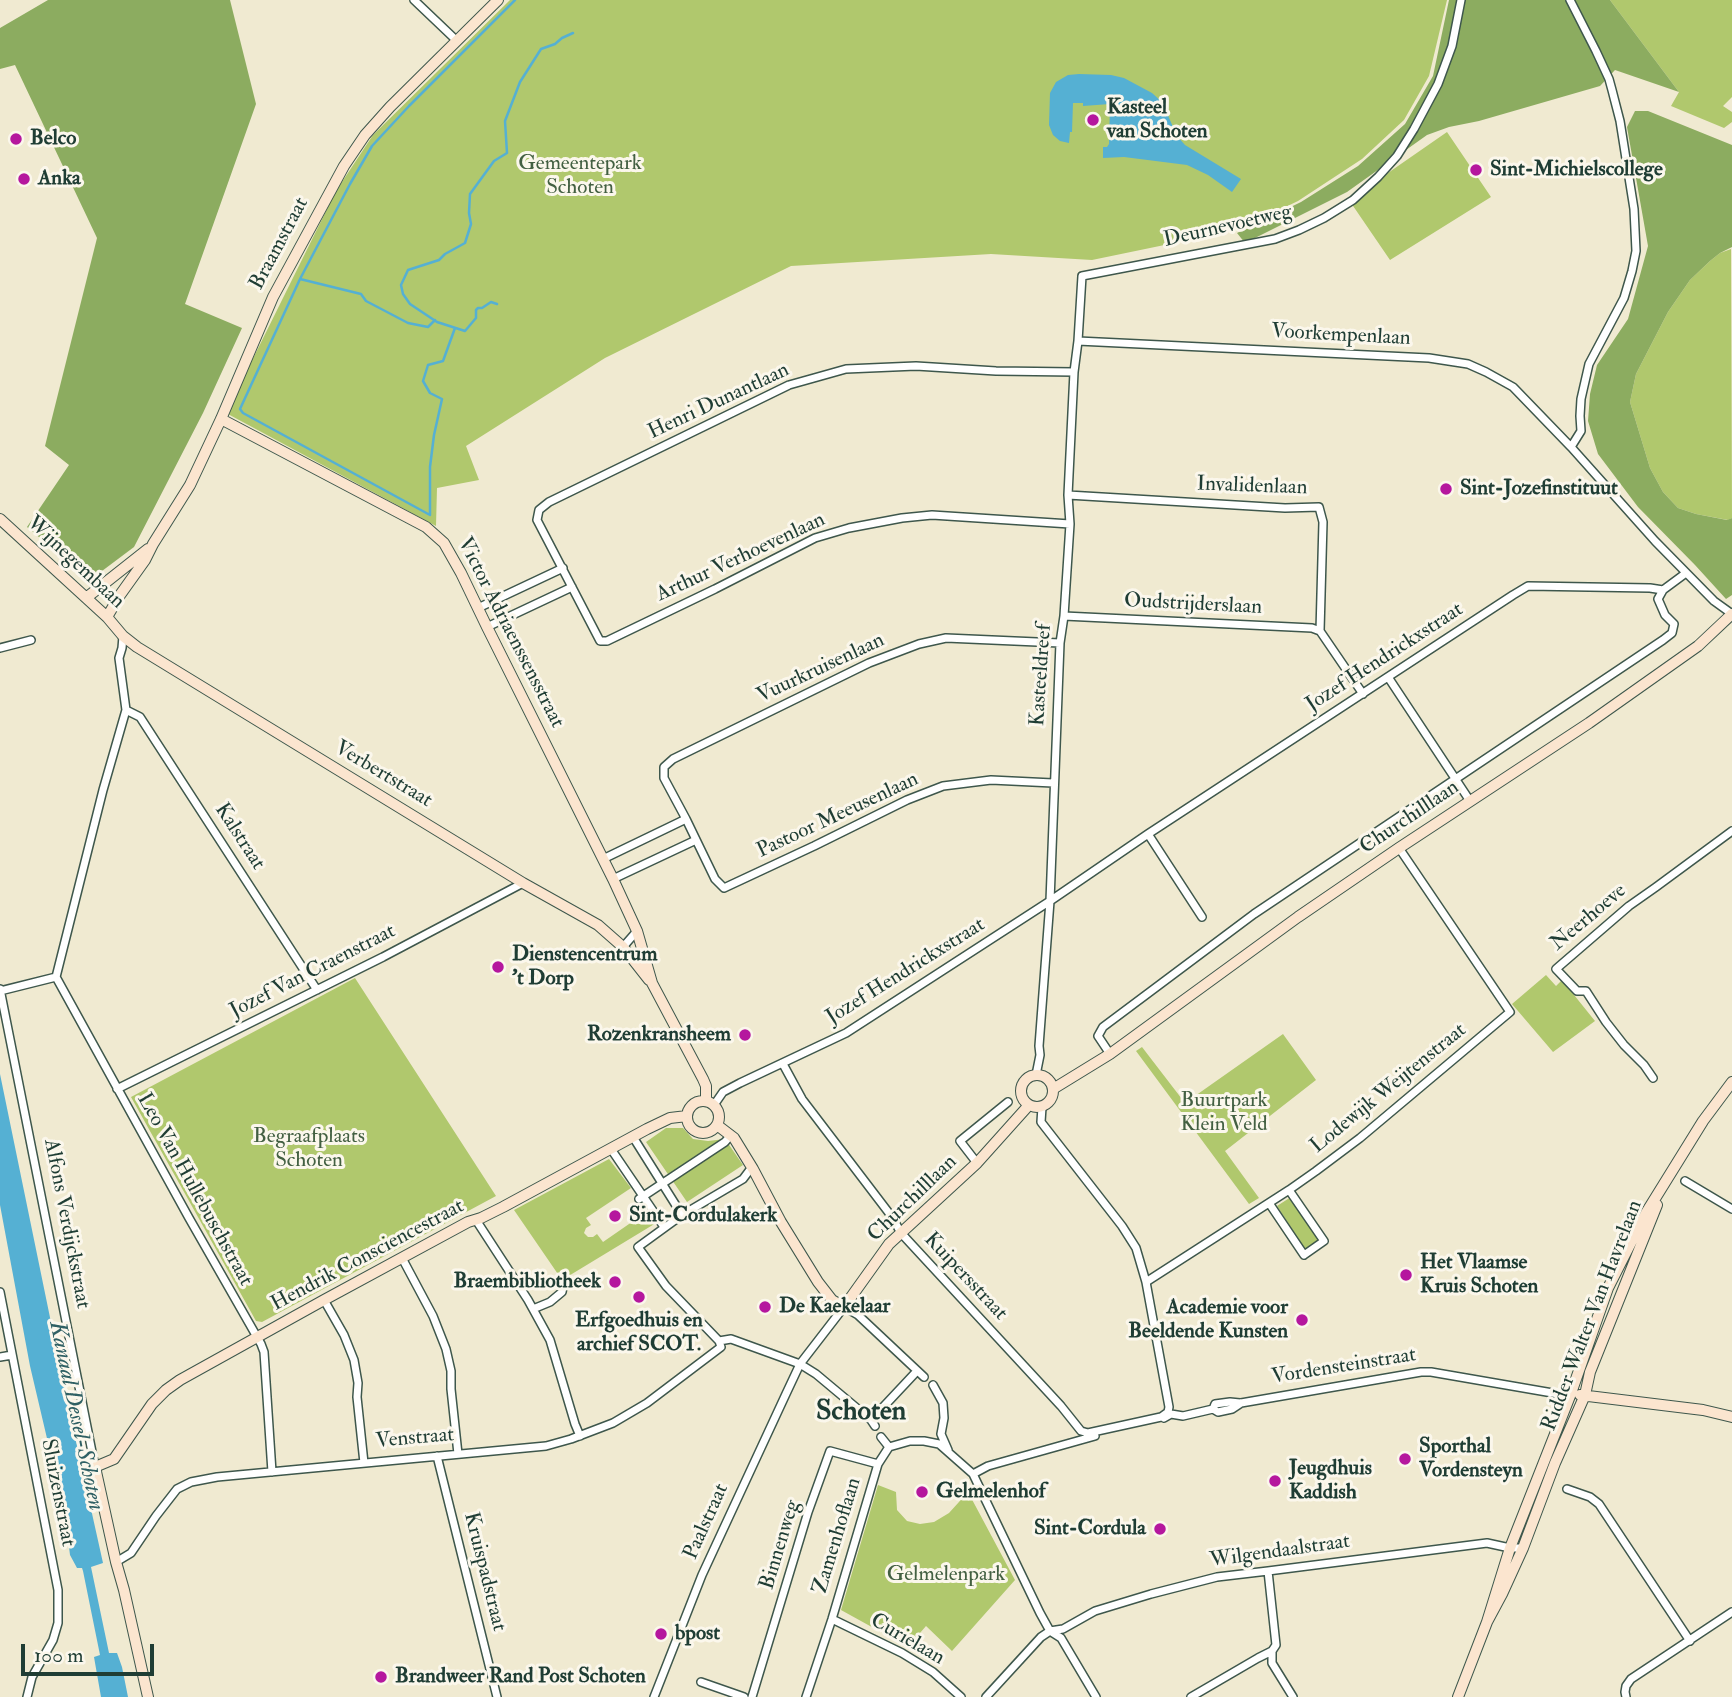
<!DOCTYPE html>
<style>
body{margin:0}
#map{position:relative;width:1732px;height:1697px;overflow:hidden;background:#f0ead1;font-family:"IM FELL Double Pica",serif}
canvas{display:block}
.scale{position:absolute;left:21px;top:1644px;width:133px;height:32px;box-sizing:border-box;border:4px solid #1f3d34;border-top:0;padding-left:9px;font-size:21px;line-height:24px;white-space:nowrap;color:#1f3d34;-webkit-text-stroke:5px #fbf7ec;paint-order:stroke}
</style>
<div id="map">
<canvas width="1732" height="1697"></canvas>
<div class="scale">100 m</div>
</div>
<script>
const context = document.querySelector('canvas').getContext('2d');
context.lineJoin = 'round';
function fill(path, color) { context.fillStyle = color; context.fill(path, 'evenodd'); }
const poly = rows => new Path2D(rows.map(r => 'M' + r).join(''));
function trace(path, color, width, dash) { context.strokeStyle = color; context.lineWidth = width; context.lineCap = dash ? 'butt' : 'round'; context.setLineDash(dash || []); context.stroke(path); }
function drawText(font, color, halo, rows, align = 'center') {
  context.font = font + ' "IM FELL Double Pica",serif'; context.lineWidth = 6; context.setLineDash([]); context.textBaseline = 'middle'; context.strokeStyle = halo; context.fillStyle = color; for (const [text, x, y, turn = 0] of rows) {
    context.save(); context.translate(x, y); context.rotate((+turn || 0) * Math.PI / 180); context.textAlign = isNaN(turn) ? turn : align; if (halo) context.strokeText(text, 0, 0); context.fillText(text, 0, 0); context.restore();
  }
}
fill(poly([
 [510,0,1447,0,1429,76,1404,120,1362,159,1298,201,1237,230,1092,260,991,254,791,266,605,358,466,446,479,480,437,488,436,526,226,413,336,191,373,135],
 [1610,0,1732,0,1732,97,1723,106,1732,112,1732,122,1724,128,1671,106,1679,92],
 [1447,132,1491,197,1390,260,1349,200],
 [1731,249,1732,518,1728,520,1696,514,1678,508,1663,492,1650,468,1630,402,1636,374,1668,312,1690,280,1710,261,1720,253],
 [1546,975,1556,986,1562,980,1595,1021,1553,1052,1512,1004],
 [355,978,496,1196,262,1322,256,1321,131,1097],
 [1283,1034,1316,1080,1225,1151,1259,1198,1249,1204,1136,1051,1142,1047,1185,1103],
 [666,1128,683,1128,693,1139,708,1141,725,1139,743,1165,687,1202,646,1142],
 [609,1159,631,1188,586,1218,591,1225,586,1228,584,1233,588,1237,593,1237,597,1234,603,1242,642,1215,647,1223,654,1220,656,1223,562,1280,514,1210],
 [1291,1197,1319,1240,1305,1249,1277,1206],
 [878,1485,896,1492,897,1510,907,1521,920,1524,934,1522,949,1513,968,1492,1015,1580,952,1651,926,1626,908,1647,841,1610]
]), '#b0c86d');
fill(poly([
 [48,0,230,0,256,104,185,304,242,328,203,413,134,547,90,580,27,527,69,465,45,446,97,238,15,65,0,69,0,28],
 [1449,0,1610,0,1679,92,1615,70,1600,86,1479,121,1449,127,1427,135,1347,192,1245,243,1237,233,1301,202,1358,166,1405,124,1433,76],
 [1635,111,1648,111,1732,145,1732,247,1720,253,1710,261,1690,280,1668,312,1636,374,1630,402,1650,468,1663,492,1678,508,1696,514,1727,520,1732,518,1732,595,1726,599,1695,565,1638,507,1598,454,1588,421,1590,394,1597,365,1628,319,1648,246,1627,127]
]), '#8cac60');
fill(poly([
 [1079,74,1111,75,1124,78,1152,93,1162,102,1177,136,1185,145,1241,179,1232,192,1208,175,1187,165,1124,157,1103,158,1103,147,1107,147,1109,144,1110,104,1083,106,1083,103,1073,103,1072,132,1070,132,1069,143,1060,141,1053,135,1049,125,1050,93,1056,82,1068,75],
 [0,1074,69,1410,103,1563,91,1567,109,1653,117,1653,122,1667,128,1697,101,1697,94,1657,100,1655,83,1571,82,1568,77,1568,70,1555,65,1515,30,1366,0,1205]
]), '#55b0d3');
trace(poly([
 [300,279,361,294,366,301,408,323,428,327,435,320],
 [497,304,491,302,482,308,478,308,476,310,476,318,465,331,437,322,410,304,403,294,401,285,408,270,439,260,445,254,465,243,471,224,469,213,470,194,494,161,507,153,505,121,520,82,541,49,555,44,562,38,573,33],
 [455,328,443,361,428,365,423,381,430,393,442,399,434,435,430,467,430,515,243,413,240,409,300,279,350,184,372,146,409,106,515,0]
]), '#55b0d3', 2.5);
const street = poly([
 [414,0,456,40],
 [1570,0,1596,51,1609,79,1612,90,1620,121,1634,209,1636,251,1632,271,1624,298,1589,364,1581,399,1580,416,1581,431,1571,447],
 [1078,341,1429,358,1468,364,1486,372,1513,387,1571,447,1655,541,1714,601,1732,614],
 [1068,495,1285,508,1319,507,1323,522,1320,631,1363,694],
 [1070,524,932,515,902,518,849,528,815,538,715,589,607,641,600,641,537,520,539,510,549,502,789,385,814,378,846,369,916,366,996,371,1074,372],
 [478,608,563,568],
 [1064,616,1312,628,1320,631],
 [487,627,572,587],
 [123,636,122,648,119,658,126,710,103,790,56,977,189,1218,261,1344,264,1352,272,1472],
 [0,648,31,640],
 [1388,677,1470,801],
 [126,710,140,717,317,990],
 [1053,783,991,780,943,786,907,800,814,846,724,888,715,879,686,819,664,778,664,767,673,759,869,663,919,644,946,638,1060,643],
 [1148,834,1202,917],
 [603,859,686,819],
 [613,879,696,840],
 [623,947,637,931],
 [0,989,95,1467],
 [0,991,56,977],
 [1110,1054,1098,1036,1103,1027,1254,914,1663,640,1672,633,1674,624,1665,615,1658,599,1663,590],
 [783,1064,802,1099,892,1217,901,1233,1061,1406,1081,1431,1088,1433,1161,1417,1168,1412,1169,1407,1146,1282,1136,1248,1122,1226,1041,1122,1042,1107],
 [1036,1075,1040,1055,1039,1046,1050,901,1060,643,1064,616,1070,524,1068,495,1074,372,1078,341,1082,276,1275,239,1299,230,1324,218,1353,200,1378,177,1397,156,1414,129,1438,84,1452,46,1461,0],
 [1653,1078,1644,1065,1624,1045,1606,1022,1586,991,1577,991,1556,969,1629,906,1656,887,1732,831],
 [117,1089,383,957,523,883],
 [714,1105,723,1092,740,1083,846,1033,1050,901,1148,834,1513,595,1528,586,1650,588,1663,590,1686,573],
 [633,1137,682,1215],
 [611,1149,664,1227],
 [977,1163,960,1141,1008,1102],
 [1685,1181,1732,1209],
 [639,1199,725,1142,731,1135],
 [1269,1203,1304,1255,1324,1241,1289,1190],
 [476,1220,528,1300,550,1340,575,1424,580,1436],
 [402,1258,433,1316,446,1349,451,1371,451,1389,458,1454],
 [1146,1282,1289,1190,1316,1171,1360,1138,1510,1012,1399,848],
 [0,1292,58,1590,58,1623,53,1640,32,1677,27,1697],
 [324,1300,344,1335,354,1360,358,1383,357,1397,364,1463],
 [533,1309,550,1302,562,1292,563,1287],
 [719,1341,666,1286,638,1247,682,1215,743,1179,749,1171,753,1169],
 [719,1341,731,1339,800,1364,816,1374,871,1420,875,1426],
 [0,1357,12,1355],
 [933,1385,943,1403,944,1418,941,1434,948,1450],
 [1213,1409,1215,1404,1230,1402,1240,1403],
 [1164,1418,1171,1414,1183,1416,1213,1409,1218,1412,1232,1409,1241,1403,1421,1372,1431,1372,1570,1396],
 [871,1420,917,1371],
 [881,1437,889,1447],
 [437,1456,497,1697],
 [973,1474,988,1466,1095,1436],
 [1567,1489,1590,1497,1599,1504,1690,1641],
 [116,1562,131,1553,156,1516,177,1489,191,1482,217,1477,546,1446,571,1439,613,1423,647,1403,721,1347,719,1341],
 [1268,1571,1276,1645,1272,1651,1272,1663,1293,1697],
 [832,1619,902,1653,933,1672,961,1697],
 [701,1682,744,1697],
 [654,1697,702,1575,785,1396,800,1364,844,1307,858,1315,924,1377],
 [752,1697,808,1512,830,1451,878,1464],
 [806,1697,832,1619,878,1464,889,1447,910,1441,924,1441,939,1444,973,1474,1040,1613,1050,1631,1061,1638,1096,1697],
 [986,1697,1041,1637,1050,1631,1063,1629,1095,1611,1151,1594,1217,1577,1268,1571,1487,1543,1510,1548,1523,1548],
 [1191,1697,1258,1658,1272,1651],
 [1626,1697,1625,1692,1626,1686,1631,1679,1732,1612]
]);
const secondary = poly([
 [221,419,426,527,444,543,461,573,487,627,613,879,637,931,652,983,703,1079,706,1086,706,1101],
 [0,519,107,617,123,636,137,647,523,883,598,925,623,947,649,980],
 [86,598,148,549],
 [107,617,120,595,145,560,153,544,190,485,221,419,273,297,344,166,365,135,390,107,498,0],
 '1021 1091a16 16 0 1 1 32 0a16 16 0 1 1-32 0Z',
 [1053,1089,1110,1054,1298,917,1399,848,1589,723,1698,646,1732,614],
 '687 1117a16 16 0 1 1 32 0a16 16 0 1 1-32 0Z',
 [717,1125,734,1138,753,1169,781,1222,818,1282,832,1300,844,1307,889,1244,977,1163,1029,1105],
 [1580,1395,1703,1410,1732,1417],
 [1487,1622,1510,1548,1570,1396,1608,1288,1646,1213,1703,1121,1732,1082],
 [148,1697,124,1590,116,1562,95,1467,114,1459,152,1404,166,1390,180,1380,324,1300,468,1222,481,1218,503,1207,647,1129,670,1118,687,1116],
 [1458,1697,1487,1622,1502,1594,1523,1548,1555,1463,1585,1395,1590,1372,1657,1205]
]);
trace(street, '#3e574c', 10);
trace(secondary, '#3e574c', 12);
trace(street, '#fff', 7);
trace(secondary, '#fbe5cf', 10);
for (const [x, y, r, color] of [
 [1093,120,7,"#b5179e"],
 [16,139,7,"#b5179e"],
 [1476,170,7,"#b5179e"],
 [24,179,7,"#b5179e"],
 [1446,489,7,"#b5179e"],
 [498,967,7,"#b5179e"],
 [745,1035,7,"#b5179e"],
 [615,1216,7,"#b5179e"],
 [1406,1275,7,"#b5179e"],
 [615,1282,7,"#b5179e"],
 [639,1297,7,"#b5179e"],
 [765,1307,7,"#b5179e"],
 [1302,1320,7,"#b5179e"],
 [1405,1459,7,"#b5179e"],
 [1275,1481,7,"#b5179e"],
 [922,1492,7,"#b5179e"],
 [1160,1529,7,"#b5179e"],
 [661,1634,7,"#b5179e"],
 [381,1677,7,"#b5179e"]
]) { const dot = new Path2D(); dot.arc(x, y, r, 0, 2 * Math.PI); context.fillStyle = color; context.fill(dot); trace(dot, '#fbf7ec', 2.5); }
drawText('bold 21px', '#1f3d34', '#fbf7ec', [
 ["Kasteel",1107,108],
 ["van Schoten",1107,132],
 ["Belco",30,139],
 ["Sint-Michielscollege",1490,170],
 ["Anka",38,179],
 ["Sint-Jozefinstituut",1460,489],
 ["Dienstencentrum",512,955],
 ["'t Dorp",512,979],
 ["Rozenkransheem",731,1035,"right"],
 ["Sint-Cordulakerk",629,1216],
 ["Het Vlaamse",1420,1263],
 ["Kruis Schoten",1420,1287],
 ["Braembibliotheek",601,1282,"right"],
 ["De Kaekelaar",779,1307],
 ["Academie voor",1288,1308,"right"],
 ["Beeldende Kunsten",1288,1332,"right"],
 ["Erfgoedhuis en",639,1321,"center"],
 ["archief SCOT.",639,1345,"center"],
 ["Sporthal",1419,1447],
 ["Vordensteyn",1419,1471],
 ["Jeugdhuis",1289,1469],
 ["Kaddish",1289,1493],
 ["Gelmelenhof",936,1492],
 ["Sint-Cordula",1146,1529,"right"],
 ["bpost",675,1634],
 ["Brandweer Rand Post Schoten",395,1677]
], 'left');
drawText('21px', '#436042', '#fbf7ec', [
 ["Gemeentepark",580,164],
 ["Schoten",580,188],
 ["Buurtpark",1224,1101],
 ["Klein Veld",1224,1125],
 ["Begraafplaats",309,1137],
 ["Schoten",309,1161],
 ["Gelmelenpark",946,1575]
]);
drawText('21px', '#1f3d34', '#fbf7ec', [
 ["Deurnevoetweg",1228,227,-13],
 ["Braamstraat",280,244,-62],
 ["Voorkempenlaan",1341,336,3],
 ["Henri Dunantlaan",719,402,-25],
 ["Invalidenlaan",1252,487,2],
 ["Arthur Verhoevenlaan",741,558,-25],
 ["Wijnegembaan",75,563,43],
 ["Oudstrijderslaan",1193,605,3],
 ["Victor Adriaenssensstraat",510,633,63],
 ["Jozef Hendrickxstraat",1385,658,-33],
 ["Vuurkruisenlaan",821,669,-25],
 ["Kasteeldreef",1042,675,-86],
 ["Verbertstraat",383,775,31],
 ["Pastoor Meeusenlaan",838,816,-25],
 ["Churchilllaan",1410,818,-34],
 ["Kalstraat",239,837,57],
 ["Neerhoeve",1589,918,-40],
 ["Jozef Van Craenstraat",313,972,-27],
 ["Jozef Hendrickxstraat",906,972,-32],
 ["Lodewijk Weijtenstraat",1389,1089,-39],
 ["Leo Van Hullebuschstraat",194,1190,61],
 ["Churchilllaan",913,1199,-44],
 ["Alfons Verdijckstraat",66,1224,79],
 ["Hendrik Consciencestraat",368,1256,-28],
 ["Kuipersstraat",965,1277,47],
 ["Ridder Walter Van Havrelaan",1593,1316,-69],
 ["Vordensteinstraat",1344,1367,-9],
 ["Venstraat",415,1439,-5],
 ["Sluizenstraat",57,1493,79],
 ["Paalstraat",707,1522,-66],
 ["Zamenhoflaan",838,1536,-73],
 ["Binnenweg",781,1545,-73],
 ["Wilgendaalstraat",1280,1552,-8],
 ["Kruispadstraat",484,1572,76],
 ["Curielaan",907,1640,30]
]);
drawText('italic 23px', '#2f6064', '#fbf7ec', [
 ["Kanaal Dessel-Schoten",75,1416,78]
]);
drawText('bold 28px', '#1f3d34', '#fbf7ec', [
 ["Schoten",861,1413]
]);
</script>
